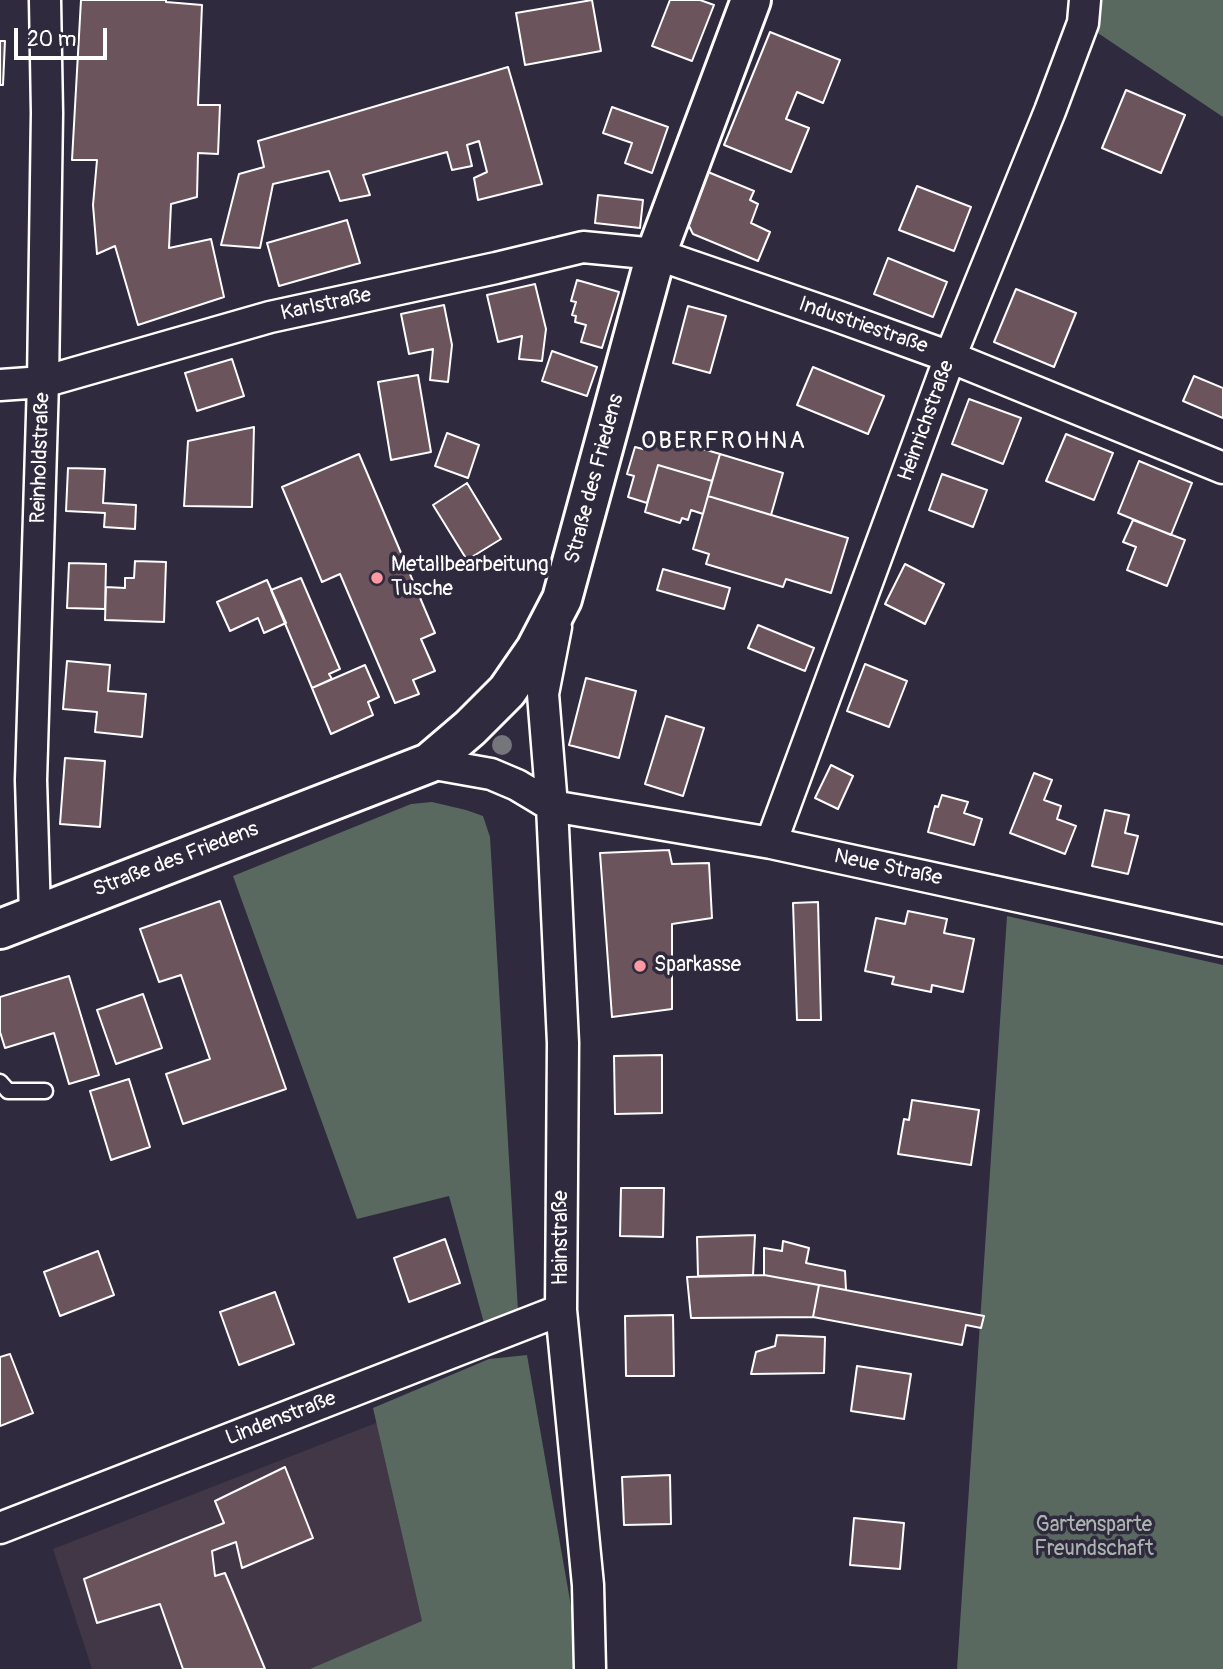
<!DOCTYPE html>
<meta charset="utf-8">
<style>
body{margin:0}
#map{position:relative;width:1223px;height:1669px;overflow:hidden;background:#2f2a3d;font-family:Pangolin,sans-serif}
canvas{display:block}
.scale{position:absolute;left:14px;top:28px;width:93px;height:32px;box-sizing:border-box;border:4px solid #fff;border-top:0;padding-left:9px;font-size:21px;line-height:24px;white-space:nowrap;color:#fff;-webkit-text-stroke:5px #2f2a3d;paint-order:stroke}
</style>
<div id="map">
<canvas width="1223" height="1669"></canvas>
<div class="scale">20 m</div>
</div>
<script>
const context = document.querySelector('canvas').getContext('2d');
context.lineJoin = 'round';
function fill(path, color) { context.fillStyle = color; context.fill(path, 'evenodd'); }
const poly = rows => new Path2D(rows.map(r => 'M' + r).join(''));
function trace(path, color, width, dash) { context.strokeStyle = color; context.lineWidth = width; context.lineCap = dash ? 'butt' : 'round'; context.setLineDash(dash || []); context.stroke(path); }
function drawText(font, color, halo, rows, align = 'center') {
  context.font = font + ' Pangolin,sans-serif'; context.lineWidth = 7; context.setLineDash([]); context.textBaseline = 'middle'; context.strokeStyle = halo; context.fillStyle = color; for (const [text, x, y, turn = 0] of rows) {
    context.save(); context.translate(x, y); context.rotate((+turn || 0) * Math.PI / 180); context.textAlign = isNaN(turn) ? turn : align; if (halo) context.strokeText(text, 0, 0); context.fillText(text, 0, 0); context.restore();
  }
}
fill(poly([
 [510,1357,524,1593,323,1669,92,1669,53,1549,376,1423]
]), '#413746');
fill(poly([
 [1085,0,1223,0,1223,117,1083,23],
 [432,802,466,810,483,816,490,837,519,1328,487,1334,449,1196,357,1219,233,876,411,804],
 [1007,916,1223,965,1223,1669,957,1669],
 [527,1355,582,1669,310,1669,422,1621,373,1408,489,1359]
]), '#596960');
const building = poly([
 [81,0,166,0,166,2,202,5,198,105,220,105,218,154,198,153,197,197,171,204,169,248,211,239,224,297,138,325,115,246,97,254,93,205,97,160,72,160,81,0],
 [592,0,601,51,525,65,516,13,592,0],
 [670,0,700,0,714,5,692,61,652,46,670,0],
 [770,32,840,60,823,103,797,92,786,119,809,128,791,172,724,145,770,32],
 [0,41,5,41,3,85,0,85,0,41],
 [508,67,542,184,478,200,474,178,487,172,479,141,467,145,472,166,452,170,447,152,363,175,370,195,340,201,329,171,273,184,260,248,221,245,239,174,264,167,258,141,508,67],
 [1126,90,1185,115,1161,173,1102,148,1126,90],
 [612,107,668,127,652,173,625,163,632,143,603,133,612,107],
 [708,172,754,191,750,200,758,204,751,223,770,232,758,261,693,234,688,224,708,172],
 [917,186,971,207,954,251,899,230,917,186],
 [598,195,643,200,640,228,595,223,598,195],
 [347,220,360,263,279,286,267,243,347,220],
 [888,258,947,282,933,317,874,294,888,258],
 [577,280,619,292,602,348,581,342,586,325,575,322,576,316,572,315,576,302,571,301,577,280],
 [535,284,546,329,542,361,519,359,522,336,498,342,487,295,535,284],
 [1016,289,1076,313,1054,367,994,342,1016,289],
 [444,305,452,345,448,382,430,380,433,349,409,354,401,314,444,305],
 [688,306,726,316,710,373,673,363,688,306],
 [552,351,597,367,587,396,542,381,552,351],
 [232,359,244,396,197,411,185,373,232,359],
 [813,367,884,396,868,434,797,405,813,367],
 [418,375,431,452,391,460,378,382,418,375],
 [1194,376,1223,388,1223,418,1183,401,1194,376],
 [969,399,1021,418,1003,464,952,444,969,399],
 [254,427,252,507,184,506,188,441,254,427],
 [447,433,479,445,468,478,435,466,447,433],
 [648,433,720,454,712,481,658,465,647,503,628,497,634,476,627,474,635,447,643,449,648,433],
 [1066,434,1113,453,1094,500,1046,481,1066,434],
 [359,454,435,633,421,639,435,671,413,680,419,694,395,703,340,574,322,582,282,487,359,454],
 [720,454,783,473,771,515,708,496,720,454],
 [1139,461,1192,483,1171,535,1118,513,1139,461],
 [658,465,712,481,703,514,691,510,688,520,682,518,680,523,645,512,658,465],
 [68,468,105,469,103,503,136,505,135,529,104,527,105,513,66,511,68,468],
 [942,474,987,490,973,527,929,510,942,474],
 [467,483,501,539,467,560,433,505,467,483],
 [708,496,848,538,831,593,786,579,783,587,706,564,709,554,693,549,708,496],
 [1133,520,1185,540,1167,586,1127,570,1136,547,1123,542,1133,520],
 [135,561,166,562,164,622,105,620,106,587,125,588,125,578,134,578,135,561],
 [69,563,106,564,105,609,67,608,69,563],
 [905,564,944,584,925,624,885,604,905,564],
 [663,569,730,588,724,609,657,590,663,569],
 [301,578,340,669,329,674,332,679,312,688,271,590,301,578],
 [267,580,286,623,264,633,258,618,230,631,217,602,267,580],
 [758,625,814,648,805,671,748,648,758,625],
 [67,661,110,665,108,691,146,694,142,737,95,732,97,712,63,709,67,661],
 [865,664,907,681,889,727,847,711,865,664],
 [365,665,379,697,368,702,373,715,331,734,312,688,365,665],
 [586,678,636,691,619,758,569,745,586,678],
 [666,716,704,728,683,796,645,784,666,716],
 [65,758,105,761,100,827,60,824,65,758],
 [831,765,853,776,838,809,815,798,831,765],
 [1034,773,1052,780,1044,800,1061,806,1057,819,1076,826,1065,854,1010,833,1034,773],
 [942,795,968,802,964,813,982,819,974,845,928,832,935,806,938,807,942,795],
 [1105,810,1129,815,1125,833,1138,836,1128,874,1092,866,1105,810],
 [669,850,672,864,709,863,712,918,672,924,672,1009,612,1017,600,853,669,850],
 [220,901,286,1089,183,1124,166,1074,210,1059,181,975,159,982,140,929,220,901],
 [818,902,821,1020,797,1020,793,903,818,902],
 [908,911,947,919,944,933,974,939,963,992,932,985,931,992,892,984,894,977,865,971,876,918,905,924,908,911],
 [69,976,99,1075,69,1084,54,1033,5,1048,0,1032,0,997,69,976],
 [143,994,162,1048,116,1064,97,1010,143,994],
 [662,1055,662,1113,615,1114,614,1056,662,1055],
 [129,1079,150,1147,111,1160,90,1091,129,1079],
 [912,1100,979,1110,971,1165,898,1154,904,1119,909,1120,912,1100],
 [621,1188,664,1188,663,1237,620,1236,621,1188],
 [755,1235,753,1275,698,1276,697,1237,755,1235],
 [445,1239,460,1283,409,1302,394,1258,445,1239],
 [783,1241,809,1248,806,1263,845,1271,846,1290,764,1275,764,1248,782,1251,783,1241],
 [98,1251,114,1295,60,1316,44,1272,98,1251],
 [764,1275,819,1285,813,1317,691,1318,687,1277,764,1275],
 [819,1285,984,1316,981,1328,966,1325,962,1345,813,1317,819,1285],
 [275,1292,294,1344,239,1365,220,1312,275,1292],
 [673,1315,674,1376,626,1376,625,1316,673,1315],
 [777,1335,825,1337,824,1373,751,1374,756,1352,775,1346,777,1335],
 [10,1354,33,1413,0,1426,0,1357,10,1354],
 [857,1366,911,1374,904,1419,851,1411,857,1366],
 [285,1467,313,1538,242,1568,236,1542,212,1551,215,1576,225,1573,265,1669,183,1669,160,1604,97,1623,84,1579,224,1523,215,1501,285,1467],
 [670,1475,671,1524,624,1525,622,1477,670,1475],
 [854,1518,904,1523,900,1569,850,1565,854,1518]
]);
fill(building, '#6b545c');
trace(building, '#fff', 2);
const service = poly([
 [0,1082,8,1091,45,1091]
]);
const minor = poly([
 [0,385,43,382,270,317,496,268,583,247,656,254,834,315,950,357,1223,468],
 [556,627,543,694,552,806,563,1043,561,1310,588,1585,590,1669],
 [429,763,491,774,517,785,552,806,771,843,1223,941],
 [771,843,950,357,1050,111,1083,23,1085,0],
 [35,915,31,780,43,382,47,113,45,0],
 [0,1528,561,1310]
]);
const secondary = poly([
 [0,929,429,763,470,728,507,691,536,649,562,599,656,254,751,0]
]);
trace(service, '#fff', 19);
trace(minor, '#fff', 35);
trace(secondary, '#fff', 44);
trace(service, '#2f2a3d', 14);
trace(minor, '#2f2a3d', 30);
trace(secondary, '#2f2a3d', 38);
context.fillStyle = '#74767c';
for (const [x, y] of [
 [502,745]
]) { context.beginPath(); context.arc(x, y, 10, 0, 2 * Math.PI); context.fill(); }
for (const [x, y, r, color] of [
 [377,578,7,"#ff9aa2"],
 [640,966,7,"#ff9aa2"]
]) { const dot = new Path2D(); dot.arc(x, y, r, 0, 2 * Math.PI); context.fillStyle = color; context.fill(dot); trace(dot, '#2f2a3d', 2.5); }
drawText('21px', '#fff', '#2f2a3d', [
 ["Karlstraße",326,305,-12],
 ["Industriestraße",863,326,19],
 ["Heinrichstraße",927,421,-70],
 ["Reinholdstraße",41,458,-88],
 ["Straße des Friedens",595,479,-75],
 ["Straße des Friedens",176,860,-21],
 ["Neue Straße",888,868,12],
 ["Hainstraße",562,1238,-90],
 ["Lindenstraße",281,1419,-21]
]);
drawText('21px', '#fff', '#2f2a3d', [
 ["Metallbearbeitung",391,566],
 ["Tusche",391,590],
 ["Sparkasse",654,966]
], 'left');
drawText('21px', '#acb4b0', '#2f2a3d', [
 ["Gartensparte",1094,1526],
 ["Freundschaft",1094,1550]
]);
context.letterSpacing = '2px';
drawText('24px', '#fff', '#2f2a3d', [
 ["OBERFROHNA",724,442]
]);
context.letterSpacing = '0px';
</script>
